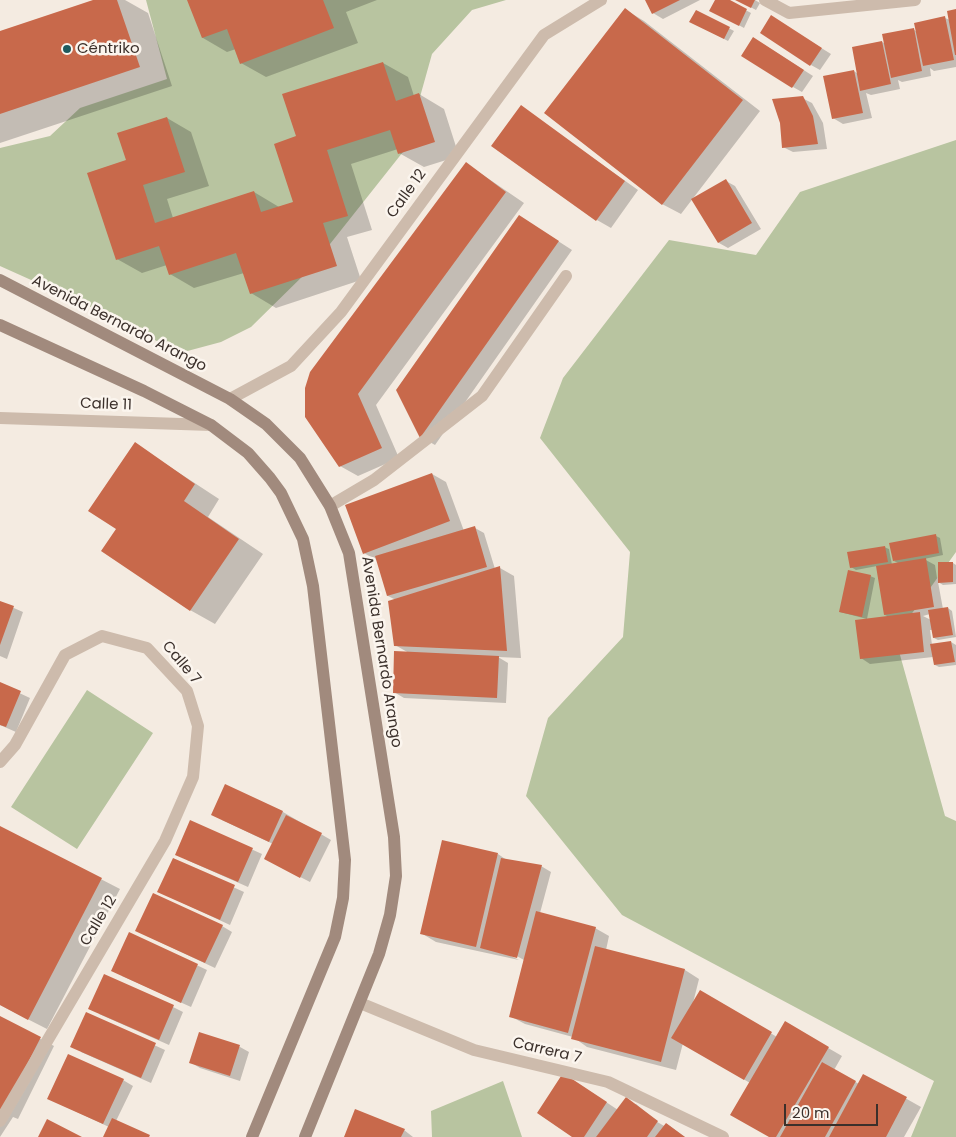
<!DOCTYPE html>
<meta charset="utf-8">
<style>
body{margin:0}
#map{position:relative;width:956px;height:1137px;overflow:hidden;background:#f4ebe1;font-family:Poppins,sans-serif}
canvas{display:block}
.scale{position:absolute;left:784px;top:1104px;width:94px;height:22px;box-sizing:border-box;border:2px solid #3b302b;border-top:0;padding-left:6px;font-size:15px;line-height:18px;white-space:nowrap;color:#3b302b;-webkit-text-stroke:4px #fbf5ee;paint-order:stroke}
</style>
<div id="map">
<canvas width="956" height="1137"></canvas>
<div class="scale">20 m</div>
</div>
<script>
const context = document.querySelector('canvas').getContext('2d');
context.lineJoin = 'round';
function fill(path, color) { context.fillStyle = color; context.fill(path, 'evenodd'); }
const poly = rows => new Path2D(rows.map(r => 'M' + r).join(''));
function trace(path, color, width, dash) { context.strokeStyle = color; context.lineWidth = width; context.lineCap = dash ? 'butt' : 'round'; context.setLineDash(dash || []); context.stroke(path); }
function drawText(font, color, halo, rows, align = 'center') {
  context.font = font + ' Poppins,sans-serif'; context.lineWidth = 5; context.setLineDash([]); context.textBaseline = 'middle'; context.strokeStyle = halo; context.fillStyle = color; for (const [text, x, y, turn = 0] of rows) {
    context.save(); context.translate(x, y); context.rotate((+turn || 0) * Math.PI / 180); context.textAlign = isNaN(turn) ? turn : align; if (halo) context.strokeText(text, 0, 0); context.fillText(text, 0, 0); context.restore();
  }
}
fill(poly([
 [146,0,506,0,472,10,432,54,418,104,418,133,311,268,251,327,221,342,180,353,89,306,0,266,0,148,50,136,80,108,167,79],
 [956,140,956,552,895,637,945,816,956,821,956,1137,911,1137,934,1081,622,915,526,796,548,718,623,637,630,552,540,438,563,378,669,240,756,255,800,192],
 [87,690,153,733,77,849,11,807],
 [503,1081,522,1137,432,1137,431,1111]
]), '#b8c4a0');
fill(poly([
 [97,0,125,0,148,13,172,86,0,143,0,33],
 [188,0,377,0,346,12,358,43,266,77,241,63,236,49,227,52,203,38],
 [646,0,700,0,663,19,653,13],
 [716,0,727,0,751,13,744,28,711,10],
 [737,0,755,0,760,3,756,10],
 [626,10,644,21,760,111,681,214,662,204],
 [956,10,956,67,934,71,930,68,931,76,902,82,898,80,900,89,871,95,866,93,872,118,843,124,833,118,854,71,858,74,882,42,886,44,913,29,917,32,945,18,950,20],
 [697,11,734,31,728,41,695,24],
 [781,23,831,54,820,70,811,65],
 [763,44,813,76,802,92,793,87],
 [383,63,408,77,414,96,419,94,444,109,459,156,424,167,399,153,398,149,351,164,372,230,347,237,361,280,276,308,251,293,244,273,194,288,170,274,167,265,142,273,117,259,128,161,167,118,191,132,209,186,167,199,173,218,254,192,279,207,295,202,297,137],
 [802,98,812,103,823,123,827,149,793,152,783,147],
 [521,107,638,190,611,228,597,220],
 [467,164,524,203,376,405,399,458,358,476,340,466,307,416],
 [726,181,735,186,761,229,728,248,719,243],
 [533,225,572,250,435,445,421,437,397,390],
 [135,444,219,499,208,517,263,554,215,624,190,610,118,529],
 [432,474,446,482,464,531,475,528,484,533,495,569,500,568,514,576,521,658,498,657,508,663,506,703,404,698,394,692,409,653,395,645,396,600,388,596,378,561,364,553],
 [936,536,940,538,943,555,924,559,935,565,937,578,953,563,956,565,956,584,943,585,938,582,943,609,948,608,952,611,956,637,938,640,934,638,932,630,930,630,932,645,951,642,956,645,956,665,939,667,935,665,933,657,870,664,861,658,889,617,885,615,877,566,856,570,851,567,884,547,889,549,892,565,900,564,894,561],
 [930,614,931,620,923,616],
 [870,576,875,578,867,619,840,612],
 [0,602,23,612,7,659,0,656],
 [0,684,30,698,16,732,0,725],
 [226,786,283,812,331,840,310,882,275,864,273,844,222,820],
 [191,822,262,854,248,887,187,860],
 [0,827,120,889,47,1029,0,1005],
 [498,854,508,861,541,866,551,872,540,913,595,928,609,936,606,950,685,970,699,979,693,1003,700,991,777,1037,785,1023,842,1056,834,1070,859,1084,864,1075,921,1107,904,1137,771,1137,750,1083,683,1043,676,1070,587,1047,573,1037,525,1024,510,1016,524,960,513,954,511,956,519,960,436,942,421,933],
 [173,860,244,892,230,925,159,892],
 [222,926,232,932,215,968,147,936],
 [129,933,207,970,191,1007,122,976],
 [173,1007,183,1012,169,1045,99,1014],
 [86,1014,165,1050,151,1083,81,1052],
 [0,1018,54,1046,18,1119,13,1117,0,1137],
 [200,1034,240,1047,249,1052,240,1081,200,1068,190,1062],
 [123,1080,133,1086,116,1121,150,1137,106,1137,109,1127,49,1099],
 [573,1080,618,1110,636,1104,653,1118,652,1119,666,1127,667,1124,685,1137,574,1137],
 [404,1130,413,1137,345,1137]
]), '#0003');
fill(poly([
 [93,0,117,0,140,67,0,114,0,31],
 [187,0,323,0,334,28,240,64,227,29,202,38],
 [645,0,680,0,652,14],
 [715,0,730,0,747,9,739,26,709,11],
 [735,0,755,0,751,8],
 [625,8,743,100,662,205,544,113],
 [956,9,956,55,955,55,947,11],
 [696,10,730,27,724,39,689,22],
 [771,15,822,48,810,66,760,33],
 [945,16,954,60,923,66,914,23],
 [914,28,922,71,891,78,882,34],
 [753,37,804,70,792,88,741,56],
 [882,41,891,84,860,91,852,47],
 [383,62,396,101,419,93,435,142,398,154,390,130,327,150,348,216,323,223,337,266,250,294,236,253,169,275,159,246,116,260,87,173,126,160,117,133,167,117,185,172,143,185,155,223,254,191,261,212,293,202,274,144,296,136,282,94],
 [854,70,863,113,832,119,823,76],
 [803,96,813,116,818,144,782,148,780,123,772,99],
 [521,105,625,181,596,221,491,146],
 [466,162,506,192,358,394,382,448,339,467,305,417,305,388,310,372],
 [726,179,752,223,718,243,691,199],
 [519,215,559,241,420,438,396,390],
 [135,442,195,484,184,501,239,539,190,611,101,551,116,529,88,511],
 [432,473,450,521,363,554,345,505],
 [475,526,487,567,387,596,375,556],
 [936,534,939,553,893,561,889,543],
 [885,546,888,562,850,568,847,552],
 [926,558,934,607,884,615,876,566],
 [938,562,953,562,953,582,938,583],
 [500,566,507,651,394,646,388,601],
 [848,570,871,575,862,617,839,612],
 [0,601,14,606,0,645],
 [948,607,953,635,933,638,928,610],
 [920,612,924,652,860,659,855,620],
 [951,641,955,662,934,665,930,644],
 [394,651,499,656,497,698,393,693],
 [0,682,21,691,6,727,0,725],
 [225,784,283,811,269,842,211,815],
 [286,815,322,833,300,878,264,859],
 [190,820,253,848,238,882,175,855],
 [0,826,102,878,28,1020,0,1005],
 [442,840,498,853,476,947,420,934],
 [173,858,235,885,220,920,157,892],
 [501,858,542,865,517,958,480,948],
 [153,893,223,925,205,963,135,931],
 [536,911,596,927,568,1033,509,1017],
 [129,932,198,964,181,1003,111,971],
 [595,946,685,969,661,1062,571,1039],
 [104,974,174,1005,159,1040,88,1009],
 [700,990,772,1032,744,1080,671,1038],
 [86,1012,156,1043,141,1078,70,1047],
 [0,1016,41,1037,0,1117],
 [785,1021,829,1047,776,1137,769,1137,730,1115],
 [199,1032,240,1045,230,1076,189,1063],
 [68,1054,124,1079,103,1124,47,1099],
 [822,1062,856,1081,825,1137,780,1137],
 [563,1073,607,1102,584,1137,572,1137,537,1113],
 [863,1074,907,1097,886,1137,829,1137],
 [626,1097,658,1121,647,1137,596,1137],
 [355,1109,405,1129,401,1137,344,1137],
 [112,1118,150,1135,149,1137,103,1137],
 [47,1119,82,1137,38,1137],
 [666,1123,685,1137,655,1137]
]), '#c8694b');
trace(poly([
 [765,0,789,13,915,0],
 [330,506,374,480,482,396,566,276]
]), '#cdbbac', 12);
trace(poly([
 [230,399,291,366,341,312,544,35,601,0],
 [0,418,211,425],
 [0,762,15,745,65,655,102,636,147,648,187,691,198,726,193,777,165,841,0,1121],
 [360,1003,474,1050,608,1082,723,1137]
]), '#cdbbac', 12);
trace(poly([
 [0,280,230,399,266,424,300,458,330,506,349,553,394,837,396,876,390,915,379,954,305,1137],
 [0,325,144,391,211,425,248,453,270,478,281,493,303,539,313,586,345,860,343,898,335,937,252,1137]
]), '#a18a7d', 12);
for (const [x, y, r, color] of [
 [67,49,5,"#1f5a5e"]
]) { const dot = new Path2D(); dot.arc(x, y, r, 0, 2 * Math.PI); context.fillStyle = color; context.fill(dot); trace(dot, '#fbf5ee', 2); }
drawText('15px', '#3b302b', '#fbf5ee', [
 ["Céntriko",77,49]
], 'left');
drawText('15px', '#3b302b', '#fbf5ee', [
 ["Calle 12",407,194,-54],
 ["Avenida Bernardo Arango",119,324,27],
 ["Calle 11",106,405,2],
 ["Avenida Bernardo Arango",381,652,81],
 ["Calle 7",181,663,50],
 ["Calle 12",99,921,-59],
 ["Carrera 7",547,1051,13]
]);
</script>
